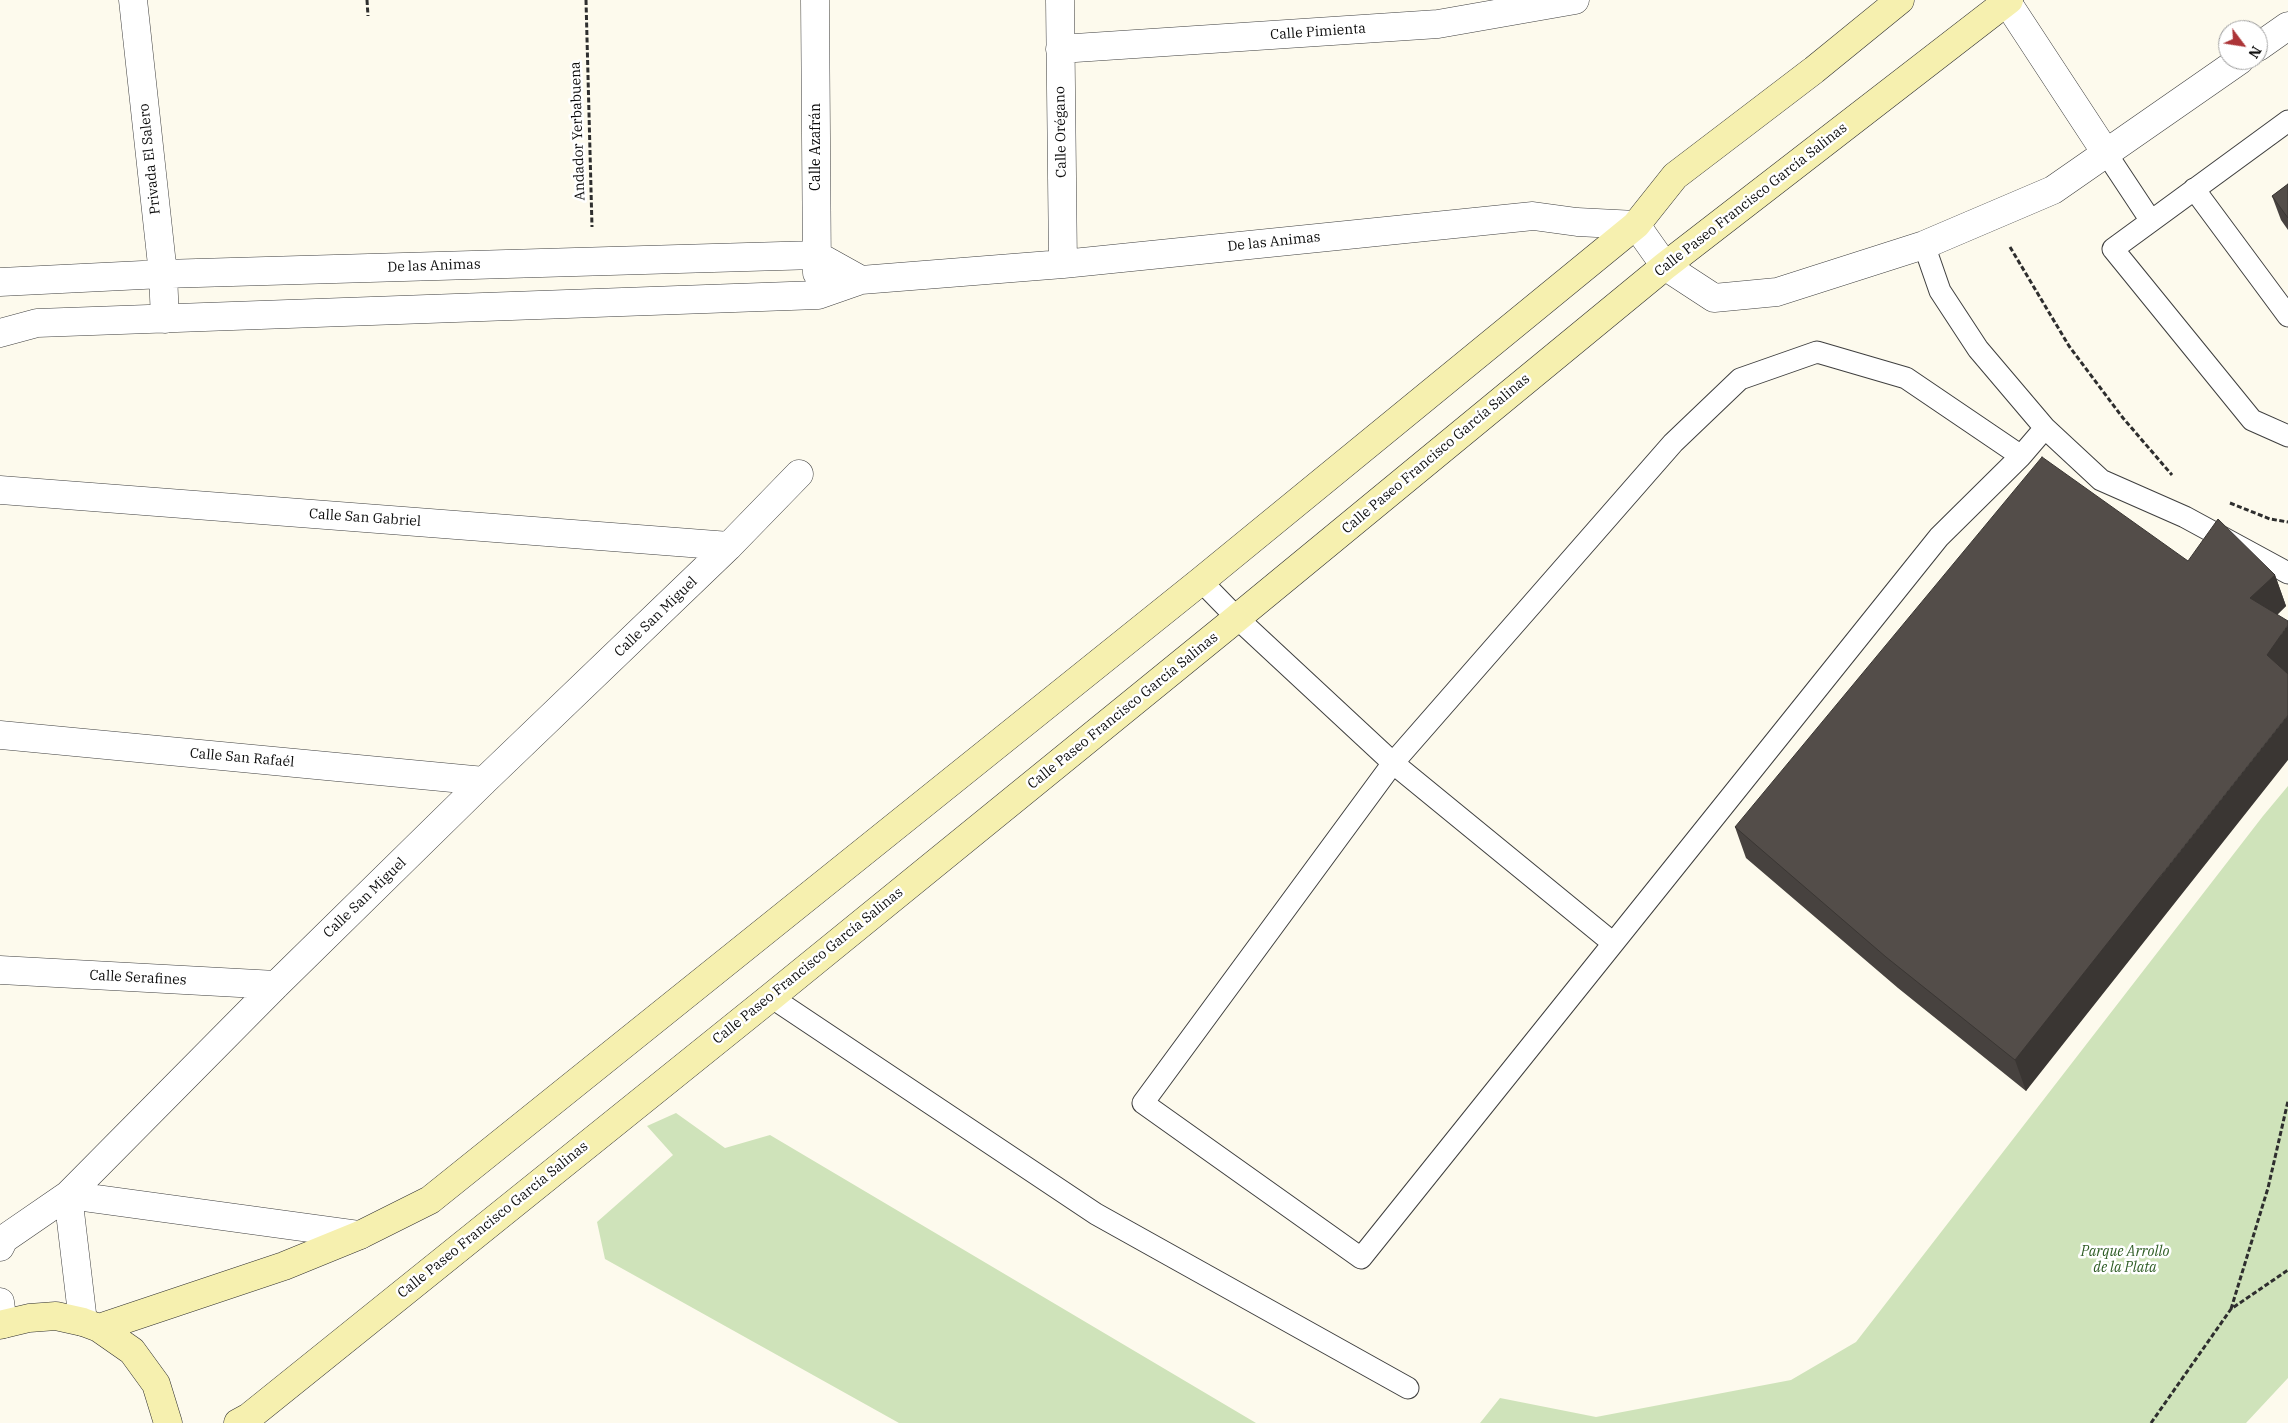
<!DOCTYPE html>
<meta charset="utf-8">
<style>
body{margin:0}
#map{position:relative;width:2288px;height:1423px;overflow:hidden;background:#fdfaed;font-family:"IBM Plex Serif",serif}
canvas{display:block}
.north{position:absolute;left:2218px;top:20px;width:50px;height:50px;box-sizing:border-box;background:#fff;border:1px solid #9e9e9e;border-radius:50%;rotate:121deg;font-size:14px;font-weight:700;line-height:20px;text-align:center;color:#0c0c0c}
.north::after{content:'';display:block;margin:auto;width:18px;height:22px;background:#ac3437;clip-path:polygon(50% 0,100% 100%,50% 72%,0 100%)}
</style>
<div id="map">
<canvas width="2288" height="1423"></canvas>
<div class="north">N</div>
</div>
<script>
const context = document.querySelector('canvas').getContext('2d');
context.lineJoin = 'round';
function fill(path, color) { context.fillStyle = color; context.fill(path, 'evenodd'); }
const poly = rows => new Path2D(rows.map(r => 'M' + r).join(''));
function trace(path, color, width, dash) { context.strokeStyle = color; context.lineWidth = width; context.lineCap = dash ? 'butt' : 'round'; context.setLineDash(dash || []); context.stroke(path); }
function drawText(font, color, halo, rows, align = 'center') {
  context.font = font + ' "IBM Plex Serif",serif'; context.lineWidth = 5; context.setLineDash([]); context.textBaseline = 'middle'; context.strokeStyle = halo; context.fillStyle = color; for (const [text, x, y, turn = 0] of rows) {
    context.save(); context.translate(x, y); context.rotate((+turn || 0) * Math.PI / 180); context.textAlign = isNaN(turn) ? turn : align; if (halo) context.strokeText(text, 0, 0); context.fillText(text, 0, 0); context.restore();
  }
}
fill(poly([
 [2288,786,2288,1378,2246,1423,1480,1423,1500,1398,1596,1417,1791,1380,1856,1342,2263,816],
 [676,1113,725,1148,770,1135,1256,1423,899,1423,605,1259,597,1222,673,1155,647,1126]
]), '#cfe3ba');
const lane = poly([
 [2288,121,2113,249,2252,420,2288,436],
 [2106,153,2151,221],
 [2194,189,2288,316],
 [1924,245,1940,291,1978,349,2045,428,2101,480,2185,517,2288,573],
 [2021,456,1906,378,1817,352,1740,379,1673,443,1393,763,1143,1103,1361,1258,1939,537,2021,456,2045,428],
 [1201,581,1237,618,1393,763,1613,943],
 [771,997,1096,1214,1408,1388]
]);
const street = poly([
 [133,0,163,274,165,319],
 [815,0,817,273],
 [1060,0,1063,264],
 [2007,2,2106,153],
 [2258,47,2288,26],
 [1060,49,1438,24,1575,0],
 [0,282,163,274,816,255,861,280],
 [0,333,37,323,818,295,861,280,1063,264,1533,216,1577,222,1636,225,1665,266,1714,298,1777,292,1924,245,2053,190,2240,60],
 [0,490,729,546],
 [0,735,484,781],
 [0,970,276,985],
 [68,1195,360,1235],
 [68,1195,83,1322],
 [0,1247,4,1239,68,1195,276,985,484,781,729,546,799,474],
 [0,1302,3,1324]
]);
const secondary = poly([
 [0,1325,29,1318,56,1316,83,1322,99,1328,132,1351,156,1384,168,1423],
 [99,1328,284,1266,360,1235,430,1200,1201,581,1636,225,1675,176,1814,70,1900,0],
 [238,1423,249,1417,771,997,1237,618,1665,266,2009,0]
]);
trace(lane, '#3f3f3f', 23);
trace(street, '#3f3f3f', 29);
trace(secondary, '#2e2e2e', 29);
trace(poly([
 [367,0,368,16],
 [586,0,592,227],
 [2010,247,2069,346,2123,418,2172,475],
 [2230,503,2270,519,2288,522],
 [2231,1309,2268,1188,2288,1101],
 [2151,1423,2231,1309,2288,1270]
]), '#2e2e2e', 3, [5, 2.5]);
trace(lane, '#fff', 21);
trace(street, '#fff', 28);
trace(secondary, '#f6f0af', 28);
fill(poly([
 [2288,184,2288,230,2281,220,2272,196],
 [2188,561,2275,575,2286,606,2277,615,2288,673,2026,1091,1898,988,1746,858,1735,827]
]), '#47423f');
fill(poly([
 [2275,575,2286,606,2261,630,2250,598],
 [2288,625,2288,673,2279,686,2267,655],
 [2288,715,2288,760,2026,1091,2015,1060]
]), '#3a3633');
const building = poly([
 [2288,184,2288,218,2272,196,2288,184],
 [2042,457,2188,561,2218,519,2275,575,2250,598,2288,621,2288,625,2267,655,2288,674,2288,715,2015,1060,1886,957,1735,827,2042,457]
]);
fill(building, '#534d49');
trace(building, '#3a3633', 1);
drawText('14px', '#0c0c0c', '#fff', [
 ["Calle Pimienta",1318,32,-4],
 ["Andador Yerbabuena",578,131,-92],
 ["Calle Orégano",1061,132,-91],
 ["Calle Azafrán",816,147,-90],
 ["Privada El Salero",150,159,-96],
 ["Calle Paseo Francisco García Salinas",1751,200,-38],
 ["De las Animas",1274,242,-6],
 ["De las Animas",434,266,-2],
 ["Calle Paseo Francisco García Salinas",1436,454,-40],
 ["Calle San Gabriel",365,518,4],
 ["Calle San Miguel",656,617,-44],
 ["Calle Paseo Francisco García Salinas",1123,711,-39],
 ["Calle San Rafaél",242,758,5],
 ["Calle San Miguel",365,898,-44],
 ["Calle Paseo Francisco García Salinas",808,966,-39],
 ["Calle Serafines",138,978,3],
 ["Calle Paseo Francisco García Salinas",493,1220,-39]
]);
drawText('italic 14px', '#2e5c24', '#fff', [
 ["Parque Arrollo",2125,1252],
 ["de la Plata",2125,1268]
]);
</script>
